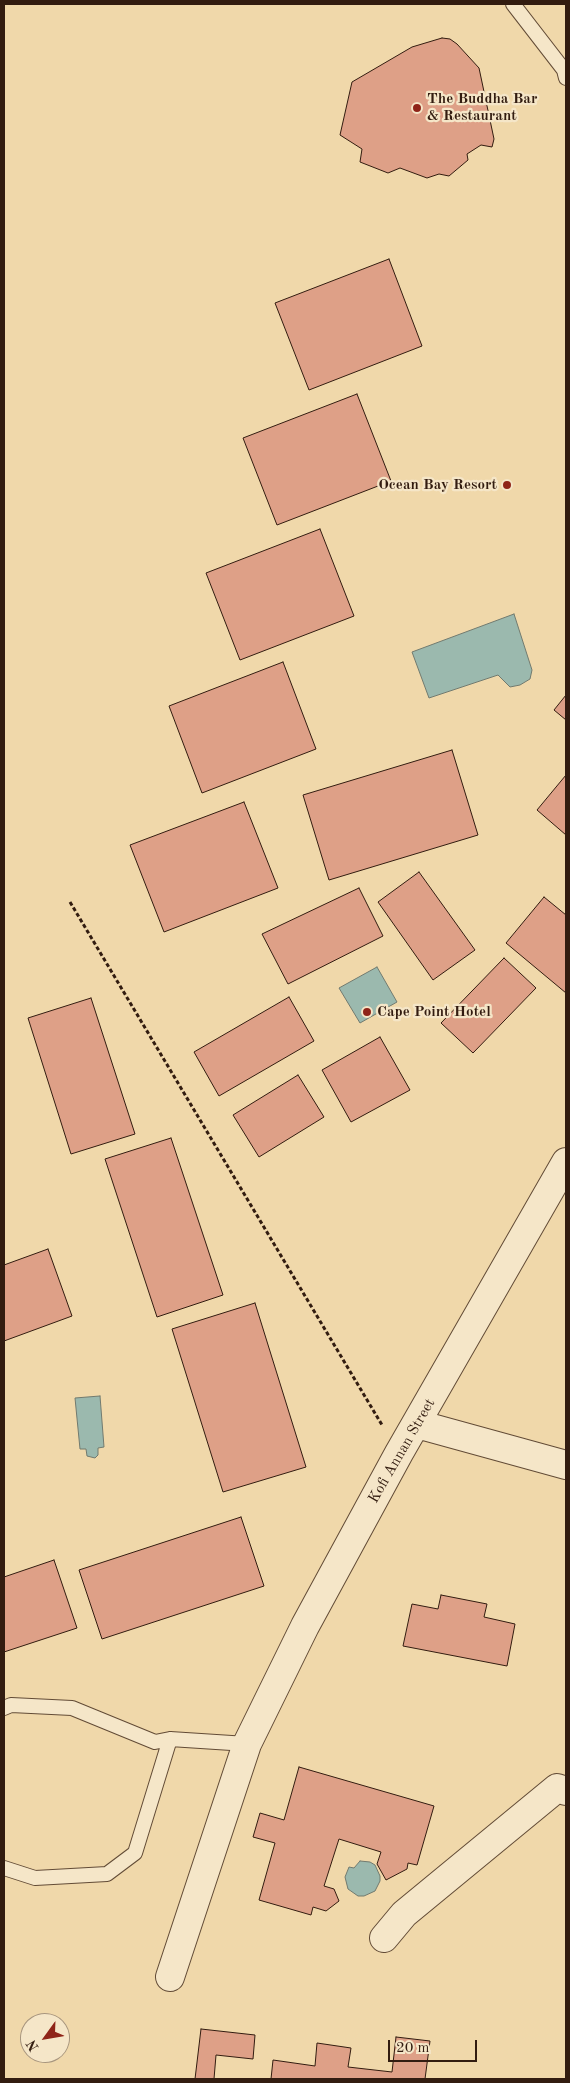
<!DOCTYPE html>
<style>
body{margin:0}
#map{position:relative;width:570px;height:2083px;overflow:hidden;background:#f0d8aa;font-family:"Old Standard TT",serif}
canvas{display:block}
.frame{position:absolute;inset:0;border:5px solid #321c10;pointer-events:none}
.north{position:absolute;left:20px;top:2013px;width:50px;height:50px;box-sizing:border-box;background:#f5e6c8;border:1px solid #a7957e;border-radius:50%;rotate:238deg;font-size:14px;font-weight:700;line-height:20px;text-align:center;color:#321c10}
.north::after{content:'';display:block;margin:auto;width:18px;height:22px;background:#8f2418;clip-path:polygon(50% 0,100% 100%,50% 72%,0 100%)}
.scale{position:absolute;left:388px;top:2040px;width:89px;height:22px;box-sizing:border-box;border:2px solid #321c10;border-top:0;padding-left:6px;font-size:15px;line-height:18px;white-space:nowrap;color:#321c10;-webkit-text-stroke:4px #f5e6c8;paint-order:stroke}
</style>
<div id="map">
<canvas width="570" height="2083"></canvas>
<div class="frame"></div>
<div class="north">N</div>
<div class="scale">20 m</div>
</div>
<script>
const context = document.querySelector('canvas').getContext('2d');
context.lineJoin = 'round';
function fill(path, color) { context.fillStyle = color; context.fill(path, 'evenodd'); }
const poly = rows => new Path2D(rows.map(r => 'M' + r).join(''));
function trace(path, color, width, dash) { context.strokeStyle = color; context.lineWidth = width; context.lineCap = dash ? 'butt' : 'round'; context.setLineDash(dash || []); context.stroke(path); }
function drawText(font, color, halo, rows, align = 'center') {
  context.font = font + ' "Old Standard TT",serif'; context.lineWidth = 4.5; context.setLineDash([]); context.textBaseline = 'middle'; context.strokeStyle = halo; context.fillStyle = color; for (const [text, x, y, turn = 0] of rows) {
    context.save(); context.translate(x, y); context.rotate((+turn || 0) * Math.PI / 180); context.textAlign = isNaN(turn) ? turn : align; if (halo) context.strokeText(text, 0, 0); context.fillText(text, 0, 0); context.restore();
  }
}
const water = poly([
 [514,614,532,670,530,679,520,685,510,687,498,675,429,698,412,652,514,614],
 [377,967,397,1002,360,1023,339,988,377,967],
 [100,1396,104,1447,98,1448,98,1455,95,1458,87,1456,86,1449,80,1449,75,1398,100,1396],
 [360,1861,370,1862,375,1865,380,1876,380,1881,375,1891,364,1896,358,1896,348,1889,345,1877,349,1867,354,1868,360,1861]
]);
fill(water, '#9bb9ae');
trace(water, '#717a6f', 1);
const building = poly([
 [442,38,450,39,457,44,479,68,494,139,492,147,481,145,467,154,468,160,449,176,439,174,427,178,400,168,388,173,360,162,362,149,340,135,352,82,412,47,442,38],
 [389,259,422,346,309,390,275,303,389,259],
 [357,394,391,481,277,525,243,438,357,394],
 [320,529,354,616,240,660,206,573,320,529],
 [283,662,316,749,202,793,169,706,283,662],
 [566,695,566,720,554,710,566,695],
 [452,750,478,835,329,880,303,795,452,750],
 [566,775,566,835,537,810,566,775],
 [244,802,278,888,164,932,130,845,244,802],
 [419,872,475,950,433,980,378,902,419,872],
 [359,888,383,936,288,984,262,934,359,888],
 [544,897,566,915,566,993,506,943,544,897],
 [504,958,536,988,473,1053,441,1023,504,958],
 [289,997,314,1041,219,1096,194,1052,289,997],
 [91,998,135,1134,71,1154,28,1018,91,998],
 [380,1037,410,1090,351,1122,322,1070,380,1037],
 [298,1075,324,1117,259,1157,233,1115,298,1075],
 [171,1138,223,1295,157,1317,105,1159,171,1138],
 [48,1249,72,1316,4,1341,4,1265,48,1249],
 [255,1303,306,1467,223,1492,172,1329,255,1303],
 [241,1517,264,1586,102,1639,79,1570,241,1517],
 [54,1560,77,1628,4,1652,4,1577,54,1560],
 [441,1595,487,1604,484,1617,515,1624,507,1666,403,1646,412,1604,438,1609,441,1595],
 [299,1767,434,1806,417,1865,408,1863,407,1869,386,1880,377,1864,381,1852,339,1839,324,1886,334,1889,339,1901,326,1911,313,1907,311,1915,259,1900,275,1843,253,1837,260,1813,284,1820,299,1767],
 [201,2029,255,2035,253,2059,216,2055,214,2079,195,2079,201,2029],
 [396,2037,430,2041,425,2079,271,2079,273,2060,315,2066,317,2043,351,2048,348,2067,392,2072,396,2037]
]);
fill(building, '#dea087');
trace(building, '#321c10', 1);
const lane = poly([
 [513,4,564,70,566,78],
 [4,1708,11,1705,72,1708,155,1742,170,1739,247,1744],
 [4,1868,35,1878,107,1874,135,1853,170,1739]
]);
const street = poly([
 [417,1424,566,1465],
 [384,1938,404,1914,557,1788,566,1791],
 [170,1977,247,1744,305,1626,399,1453,566,1162]
]);
trace(lane, '#624b36', 16);
trace(street, '#624b36', 30);
trace(poly([
 [70,902,382,1425]
]), '#321c10', 3, [4, 2.5]);
trace(lane, '#f5e6c8', 14);
trace(street, '#f5e6c8', 28);
for (const [x, y, r, color] of [
 [417,108,5,"#8f2418"],
 [507,485,5,"#8f2418"],
 [367,1012,5,"#8f2418"]
]) { const dot = new Path2D(); dot.arc(x, y, r, 0, 2 * Math.PI); context.fillStyle = color; context.fill(dot); trace(dot, '#f5e6c8', 2); }
drawText('bold 15px', '#321c10', '#f5e6c8', [
 ["The Buddha Bar",427,99],
 ["& Restaurant",427,116],
 ["Ocean Bay Resort",497,485,"right"],
 ["Cape Point Hotel",377,1012]
], 'left');
drawText('15px', '#321c10', '#f5e6c8', [
 ["Kofi Annan Street",402,1451,-60]
]);
</script>
